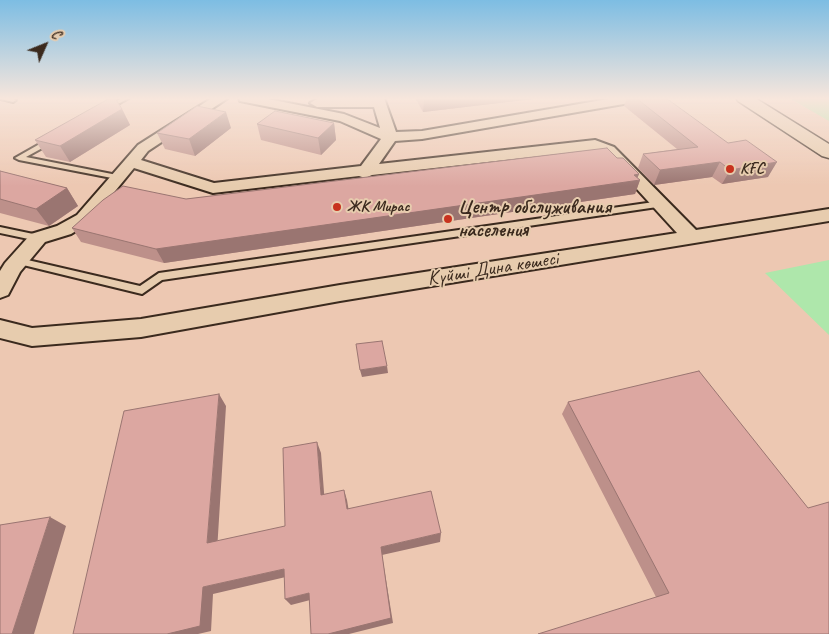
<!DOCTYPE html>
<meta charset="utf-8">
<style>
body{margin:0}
#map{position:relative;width:829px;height:634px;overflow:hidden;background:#edc8b2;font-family:Caveat,sans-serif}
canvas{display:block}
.north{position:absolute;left:20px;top:20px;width:50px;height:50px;-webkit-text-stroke:4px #e7ccae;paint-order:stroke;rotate:46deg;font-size:14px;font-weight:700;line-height:20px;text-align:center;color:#3b2a1e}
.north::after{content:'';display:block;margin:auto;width:18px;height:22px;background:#3b2a1e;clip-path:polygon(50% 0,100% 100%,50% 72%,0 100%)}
</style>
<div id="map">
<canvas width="829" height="634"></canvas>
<div class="north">С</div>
</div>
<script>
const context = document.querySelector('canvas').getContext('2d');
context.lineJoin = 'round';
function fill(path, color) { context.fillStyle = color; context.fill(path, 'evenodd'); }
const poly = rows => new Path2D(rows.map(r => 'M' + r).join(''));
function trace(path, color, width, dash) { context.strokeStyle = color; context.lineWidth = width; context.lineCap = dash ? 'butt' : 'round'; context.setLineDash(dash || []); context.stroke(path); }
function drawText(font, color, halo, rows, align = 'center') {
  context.font = font + ' Caveat,sans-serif'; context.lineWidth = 4; context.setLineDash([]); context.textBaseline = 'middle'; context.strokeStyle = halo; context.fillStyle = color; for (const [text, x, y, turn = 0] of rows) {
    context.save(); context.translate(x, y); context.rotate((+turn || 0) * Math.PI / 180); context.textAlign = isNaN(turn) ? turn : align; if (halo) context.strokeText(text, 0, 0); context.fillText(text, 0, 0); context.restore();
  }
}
fill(poly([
 [789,98,829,98,829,121],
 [829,260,829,335,765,273]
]), '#aee7ab');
const lane = poly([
 [0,98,11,98,16,100,13,102,1,99,0,98],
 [122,98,129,98,107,110,102,109,122,98],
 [52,137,55,137,55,141,26,157,117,175,121,177,117,179,19,160,15,158,52,137],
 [661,201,665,204,664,206,162,280,142,294,19,264,14,261,19,258,140,286,159,273,661,201],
 [0,227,38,235,43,238,38,241,0,233,0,227]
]);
const street = poly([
 [212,98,228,98,148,151,141,160,214,183,361,166,381,139,340,121,240,101,239,98,263,98,344,114,380,128,374,107,317,107,310,103,317,99,384,98,396,132,422,131,614,98,641,98,640,101,635,102,422,139,395,141,379,164,595,140,614,147,696,230,829,209,829,221,340,301,141,337,32,346,0,338,0,320,32,328,141,319,340,285,677,233,604,153,594,150,372,175,365,178,359,176,213,193,134,168,89,223,71,234,45,242,20,272,8,295,0,298,0,271,5,263,31,234,57,226,77,215,138,145,212,98]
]);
const primary = poly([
 [736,98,755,98,829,144,829,158,822,156,738,101,736,98]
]);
trace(lane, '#3b2a1e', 4);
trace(street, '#3b2a1e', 4);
trace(primary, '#3b2a1e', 3);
fill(lane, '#e7ccae');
fill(street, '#e7ccae');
fill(primary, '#e7ccae');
fill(poly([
 [415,98,542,98,423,112],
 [627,98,666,98,768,177,722,184,712,177,654,185,638,168,643,154,677,149,624,106],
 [122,109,130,125,70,162,46,157,35,140],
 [334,123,336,140,321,155,261,140,257,124],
 [231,128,195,156,165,149,157,133],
 [617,158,639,174,637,178,640,180,635,194,164,263,81,242,72,228,186,199],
 [0,171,67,188,78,206,49,226,0,213],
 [568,402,808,508,829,634,656,597,562,414]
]), '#bd908a');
fill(poly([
 [443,98,542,98,423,112,424,100],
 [122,109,130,125,70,162,60,146],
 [226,112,231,128,195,156,189,139],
 [334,123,336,140,321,155,318,138],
 [720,162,712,177,654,185,660,170],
 [777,162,768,177,722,184,730,170],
 [639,174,636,181,640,180,635,194,164,263,156,249],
 [67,188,78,206,49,226,36,209],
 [387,366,388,373,362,377,360,370],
 [219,394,226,406,217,551,207,543],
 [317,442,321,453,325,505,321,495],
 [344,490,347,500,350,518,347,509],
 [50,517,66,526,34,634,12,634],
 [441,533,440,542,382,555,393,623,349,634,328,634,381,547],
 [284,569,290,576,213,594,211,631,198,634,167,634,203,587],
 [309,593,314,599,291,605,285,599]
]), '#9a7571');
const building = poly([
 [110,98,115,98,122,109,60,146,35,140,110,98],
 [422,98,443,98,424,100,422,98],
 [636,98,666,98,728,143,746,140,777,162,730,170,720,162,660,170,643,154,698,147,636,98],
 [197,106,226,112,189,139,157,133,197,106],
 [275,111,334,123,318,138,257,124,275,111],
 [607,148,617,158,623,158,639,174,634,175,640,180,156,249,72,228,103,200,123,186,186,199,607,148],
 [0,171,67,188,36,209,0,199,0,171],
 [382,341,387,366,360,370,356,344,382,341],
 [699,371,808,508,829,502,829,634,538,634,669,593,568,402,699,371],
 [219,394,207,543,285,526,283,448,317,442,321,495,344,490,347,509,431,491,441,533,381,547,391,618,328,634,311,634,309,593,285,599,284,569,203,587,200,626,167,634,73,634,124,411,219,394],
 [50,517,12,634,0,634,0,525,50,517]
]);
fill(building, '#dca7a1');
trace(building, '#9a7571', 1);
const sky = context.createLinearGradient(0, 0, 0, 186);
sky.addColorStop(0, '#7dbde3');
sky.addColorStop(0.53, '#f7e6dc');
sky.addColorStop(1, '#f7e6dc00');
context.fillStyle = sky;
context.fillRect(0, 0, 829, 186);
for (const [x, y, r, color] of [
 [730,169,5,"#c8321e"],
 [337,207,5,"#c8321e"],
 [448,219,5,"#c8321e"]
]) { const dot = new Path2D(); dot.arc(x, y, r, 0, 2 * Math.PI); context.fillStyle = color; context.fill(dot); trace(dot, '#e7ccae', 2); }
drawText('bold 16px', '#3b2a1e', '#e7ccae', [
 ["KFC",740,169],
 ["ЖК Мирас",347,207]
], 'left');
drawText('bold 20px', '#3b2a1e', '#e7ccae', [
 ["Центр обслуживания",458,208],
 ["населения",458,231]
], 'left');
drawText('20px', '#3b2a1e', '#e7ccae', [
 ["Күйші Дина көшесі",493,269,-9]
]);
</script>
